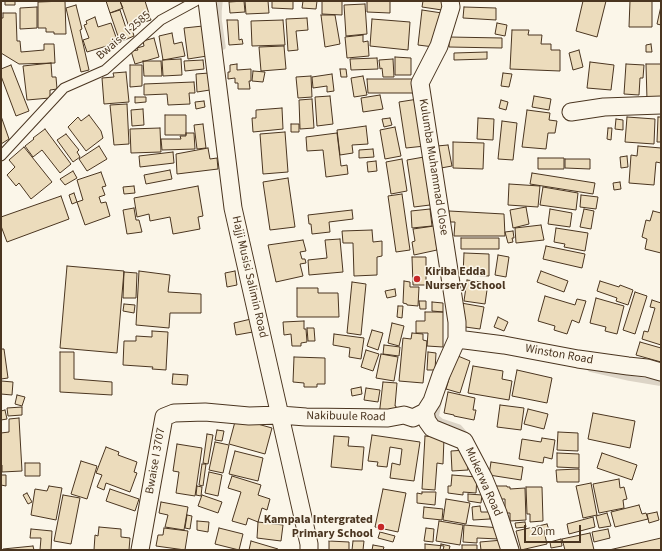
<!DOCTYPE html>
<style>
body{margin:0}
#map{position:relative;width:662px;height:551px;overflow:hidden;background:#fbf6e9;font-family:"Source Sans 3",sans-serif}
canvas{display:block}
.frame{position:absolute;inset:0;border:2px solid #4a3520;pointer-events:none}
.scale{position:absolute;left:524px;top:525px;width:57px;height:18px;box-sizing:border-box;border:2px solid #4a3520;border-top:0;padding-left:5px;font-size:12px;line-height:14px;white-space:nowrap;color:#4a3520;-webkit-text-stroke:3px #fbf6e9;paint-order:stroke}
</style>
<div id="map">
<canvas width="662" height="551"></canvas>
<div class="frame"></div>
<div class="scale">20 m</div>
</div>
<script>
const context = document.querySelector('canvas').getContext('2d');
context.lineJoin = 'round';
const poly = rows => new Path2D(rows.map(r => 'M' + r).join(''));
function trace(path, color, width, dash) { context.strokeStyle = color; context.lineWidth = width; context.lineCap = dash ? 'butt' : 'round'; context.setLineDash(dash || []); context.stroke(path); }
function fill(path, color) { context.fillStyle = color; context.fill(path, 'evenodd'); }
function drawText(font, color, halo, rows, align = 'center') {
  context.font = font + ' "Source Sans 3",sans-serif'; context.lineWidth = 3; context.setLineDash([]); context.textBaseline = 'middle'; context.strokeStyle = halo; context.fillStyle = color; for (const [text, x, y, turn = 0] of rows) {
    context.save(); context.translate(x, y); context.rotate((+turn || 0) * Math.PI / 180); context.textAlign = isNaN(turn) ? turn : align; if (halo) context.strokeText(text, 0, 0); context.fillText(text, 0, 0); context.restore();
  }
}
trace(poly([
 [220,1,219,11,219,20,223,47],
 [590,369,629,378,659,383,661,382],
 [439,402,436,417,441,421,459,427,467,436]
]), '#dcd4c6', 5.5);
const building = poly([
 [5,1,15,1,15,5,5,5,5,1],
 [65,1,66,34,54,34,54,32,46,32,46,28,38,28,38,2,65,1],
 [106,1,120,1,123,8,110,13,106,1],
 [120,1,145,1,151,20,129,27,120,1],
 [244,1,245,12,230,13,229,2,244,1],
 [245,1,268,1,269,13,246,14,245,1],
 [272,1,293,1,293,9,272,8,272,1],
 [303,1,317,1,316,9,302,8,303,1],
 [322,1,342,1,342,15,322,14,322,1],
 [367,1,390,1,390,13,367,12,367,1],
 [423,1,443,1,442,10,422,7,423,1],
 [583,1,606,1,597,37,576,31,583,1],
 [630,1,652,1,652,27,629,27,630,1],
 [365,4,367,34,346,36,344,5,365,4],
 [76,5,82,29,80,30,89,70,81,72,66,8,76,5],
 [661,6,661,25,657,24,661,6],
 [37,7,37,28,20,29,20,8,37,7],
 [464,7,496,8,496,20,463,18,464,7],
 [120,10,127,31,132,29,134,36,120,42,110,13,120,10],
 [422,10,442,13,434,47,418,45,422,10],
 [3,13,16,13,17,41,20,41,21,52,44,50,44,44,54,44,55,63,19,64,1,53,1,18,3,18,3,13],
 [321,15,335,15,340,44,325,47,321,15],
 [95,17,98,27,111,23,117,40,109,43,110,45,87,52,83,40,89,38,84,25,87,24,86,21,95,17],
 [307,18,308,30,296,31,298,50,288,51,286,19,307,18],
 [372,19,410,22,408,50,370,46,372,19],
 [227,20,238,20,239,40,242,39,243,44,229,45,227,20],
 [283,20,285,45,252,46,251,21,283,20],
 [497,23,507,25,505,36,495,34,497,23],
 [203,26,207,56,188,59,184,28,203,26],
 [512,30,529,30,528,35,542,35,541,44,551,44,551,50,560,50,560,71,510,69,512,30],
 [172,33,174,44,182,42,185,56,163,60,159,36,172,33],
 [363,35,363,42,368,41,369,56,347,58,345,37,363,35],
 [449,37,502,38,502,48,449,47,449,37],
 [154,38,159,57,135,64,131,51,138,50,137,48,144,46,143,41,154,38],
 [651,44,652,52,646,52,646,45,651,44],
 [284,46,286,69,261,71,259,47,284,46],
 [579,50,583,67,573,70,569,53,579,50],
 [487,52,487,59,454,60,454,53,487,52],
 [395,57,411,58,411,75,395,75,395,57],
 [377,58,378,69,351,70,350,59,377,58],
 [181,59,182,75,163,76,162,60,181,59],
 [393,59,394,77,383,77,382,68,380,69,379,60,393,59],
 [203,60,204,69,185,71,184,61,203,60],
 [143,61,161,61,162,76,144,76,143,61],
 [590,62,614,65,611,90,587,88,590,62],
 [51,63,52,77,56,77,57,89,50,90,50,98,27,100,23,66,51,63],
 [237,64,237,70,251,69,251,81,249,81,250,89,238,89,238,83,235,83,235,78,228,79,228,72,230,72,230,65,237,64],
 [626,64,644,65,643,78,640,78,639,95,624,94,626,64],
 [646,64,661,64,661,100,647,100,646,64],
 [11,65,29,111,16,116,1,76,1,69,11,65],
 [130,65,142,65,142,86,130,87,130,65],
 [340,69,346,69,347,77,341,77,340,69],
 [253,71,265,72,263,82,252,81,253,71],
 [126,72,129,102,104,104,102,78,114,77,113,73,126,72],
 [209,73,210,90,197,92,196,74,209,73],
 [503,73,512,74,509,87,501,86,503,73],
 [332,74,334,91,327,92,327,86,313,88,312,77,332,74],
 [311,76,312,97,298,98,296,77,311,76],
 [363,76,367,95,354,97,351,78,363,76],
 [367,79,414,79,414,93,368,93,367,79],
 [194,82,195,93,189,93,190,104,168,105,167,94,144,95,144,84,194,82],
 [380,95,383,109,363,112,361,98,380,95],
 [330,96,333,124,317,126,315,97,330,96],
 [534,96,551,99,549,110,532,107,534,96],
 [135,97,146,97,146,102,135,103,135,97],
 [312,99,314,128,300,129,299,100,312,99],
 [418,99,425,146,406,148,399,102,418,99],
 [501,100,508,102,506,110,499,108,501,100],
 [204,101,205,107,196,109,195,102,204,101],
 [127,104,129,144,114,145,110,105,127,104],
 [282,108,283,129,253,132,252,118,256,118,256,110,282,108],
 [143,109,144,125,132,126,131,110,143,109],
 [527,110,550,113,549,120,557,121,555,133,548,133,546,149,522,147,527,110],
 [89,115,101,131,103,138,86,151,68,127,78,117,81,121,89,115],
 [165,115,186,115,186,135,165,135,165,115],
 [1,116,9,139,1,144,1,116],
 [627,117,655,119,654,144,625,142,627,117],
 [658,117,661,117,661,142,657,142,658,117],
 [390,118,392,125,384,127,382,119,390,118],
 [478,118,494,119,493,140,477,139,478,118],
 [616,119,623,120,623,130,615,129,616,119],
 [502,121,517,123,513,160,498,159,502,121],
 [203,124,206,148,197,149,194,125,203,124],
 [291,124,299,124,299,132,291,132,291,124],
 [366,126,368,144,352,145,353,153,340,155,337,130,366,126],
 [395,127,401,156,385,159,380,130,395,127],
 [160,128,161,152,131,153,130,129,160,128],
 [608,128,612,128,611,140,607,139,608,128],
 [45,129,71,164,60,173,42,150,33,157,25,146,34,139,33,138,45,129],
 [285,132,288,172,263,174,260,134,285,132],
 [186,133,194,133,195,149,162,150,161,139,181,139,180,136,186,136,186,133],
 [337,133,341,166,347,165,348,174,326,177,323,150,307,151,306,137,337,133],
 [66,134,79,150,77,152,80,157,73,162,57,140,66,134],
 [453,142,484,143,483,169,453,168,453,142],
 [448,145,452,166,441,168,437,146,448,145],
 [99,146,107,159,87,171,79,159,99,146],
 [638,146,661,148,661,163,656,162,654,185,629,183,631,155,637,156,638,146],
 [24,147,52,182,31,199,19,183,16,186,7,175,15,167,9,160,24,147],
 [208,148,210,159,217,158,218,169,177,174,176,154,208,148],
 [373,149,374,157,359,158,359,150,373,149],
 [173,152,174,163,140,167,139,156,173,152],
 [627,156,628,167,621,168,620,157,627,156],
 [424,157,430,205,414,207,407,160,424,157],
 [538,158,564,158,564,169,538,169,538,158],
 [402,159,407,191,391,194,386,162,402,159],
 [565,159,590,159,590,169,565,168,565,159],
 [376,161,377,171,368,172,367,162,376,161],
 [170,170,172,179,146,184,144,175,170,170],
 [73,171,77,178,65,185,60,179,73,171],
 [101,172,106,186,102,187,105,195,99,197,101,203,106,202,110,216,85,225,77,202,83,200,77,180,101,172],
 [532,173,595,183,593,194,530,184,532,173],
 [288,178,295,227,270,230,263,182,288,178],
 [620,182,621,189,614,190,613,183,620,182],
 [509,184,540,186,538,207,508,205,509,184],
 [134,186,135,193,124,194,123,187,134,186],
 [198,186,203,216,198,217,200,229,173,234,170,217,150,221,149,214,137,217,134,198,198,186],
 [543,187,578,193,576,210,540,205,543,187],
 [74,193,77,202,72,204,69,195,74,193],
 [402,194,410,250,396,252,388,196,402,194],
 [581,195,598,197,596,209,580,207,581,195],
 [61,196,69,219,7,242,1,226,1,217,61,196],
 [526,207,529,224,513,228,510,210,526,207],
 [134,208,136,220,139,220,142,232,127,234,123,210,134,208],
 [430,209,432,226,412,228,411,211,430,209],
 [550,209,572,213,570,227,548,224,550,209],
 [584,209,594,211,591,229,580,227,584,209],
 [352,210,353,219,329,222,330,232,312,234,311,224,309,224,308,215,352,210],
 [449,211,504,214,505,236,454,236,455,222,448,222,449,211],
 [653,211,661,213,661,253,645,249,647,239,642,237,646,220,650,221,653,211],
 [541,225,544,240,516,243,515,228,541,225],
 [434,226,437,250,414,255,412,242,415,241,413,229,434,226],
 [556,228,588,233,585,251,564,247,565,244,554,242,556,228],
 [372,230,373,242,382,241,382,256,377,257,377,275,354,276,353,243,343,243,342,231,372,230],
 [513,231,514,238,512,238,513,242,508,243,505,232,513,231],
 [461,238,499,238,499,249,461,249,461,238],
 [340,239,343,272,309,275,308,260,327,258,325,240,340,239],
 [303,240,306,251,300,252,302,259,305,259,306,263,300,264,303,276,276,282,268,245,303,240],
 [546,246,585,254,582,268,543,259,546,246],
 [464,253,489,254,489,276,463,275,464,253],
 [498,255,509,257,506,277,495,275,498,255],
 [412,257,426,257,426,285,413,285,412,257],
 [67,266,124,271,117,353,60,348,67,266],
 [139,271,170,275,168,292,201,294,201,313,170,313,169,328,136,325,139,271],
 [235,271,237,285,227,287,225,273,235,271],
 [541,271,568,281,564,292,537,282,541,271],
 [124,272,137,273,136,298,123,298,124,272],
 [467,280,488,283,485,304,464,301,467,280],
 [404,281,410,282,410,287,419,287,418,306,407,305,407,304,403,303,404,281],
 [600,281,619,287,620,285,633,290,628,305,616,301,617,298,597,291,600,281],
 [352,282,366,284,361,335,347,333,352,282],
 [297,288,318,288,318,293,338,293,339,317,297,317,297,288],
 [395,289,396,296,387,298,385,291,395,289],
 [635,292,647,296,635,334,623,330,635,292],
 [545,296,575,305,577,299,586,301,579,323,572,320,567,334,554,330,555,326,538,321,545,296],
 [596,298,624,306,617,334,605,331,606,327,590,323,596,298],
 [652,300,661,303,661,345,642,339,644,331,648,332,655,308,650,307,652,300],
 [419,301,426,301,426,309,420,309,419,301],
 [432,302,443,303,443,312,432,311,432,302],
 [461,303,484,307,480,329,458,326,461,303],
 [124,304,135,305,134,313,123,311,124,304],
 [398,306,403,306,402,318,397,317,398,306],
 [425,312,443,312,443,347,427,346,428,333,416,333,416,321,425,321,425,312],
 [498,317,508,322,504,331,494,327,498,317],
 [251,319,253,332,236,335,234,323,251,319],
 [304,321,304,329,306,329,307,342,301,343,301,346,292,346,291,334,284,335,283,322,304,321],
 [392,323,404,326,399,346,388,343,392,323],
 [307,328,314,328,315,341,308,341,307,328],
 [372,330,383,333,378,350,367,346,372,330],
 [152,331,168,332,166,370,152,369,153,367,123,365,124,341,136,341,136,336,152,337,152,331],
 [412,333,423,334,423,340,427,341,423,383,399,381,403,338,411,339,412,333],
 [334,334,364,338,361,359,349,357,350,348,333,345,334,334],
 [640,342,661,348,661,362,636,355,640,342],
 [384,345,400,347,399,356,383,354,384,345],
 [1,349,4,349,8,378,1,379,1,349],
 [366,350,379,354,373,371,361,367,366,350],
 [60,352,74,352,74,379,112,382,112,395,60,392,60,352],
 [428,352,436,353,435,370,427,370,428,352],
 [381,354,398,357,394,381,376,378,381,354],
 [458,356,470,361,460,393,446,389,451,372,458,356],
 [294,357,325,358,325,384,317,384,317,387,304,387,304,383,293,382,294,357],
 [473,366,503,371,502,379,512,381,509,400,468,393,473,366],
 [517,370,552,378,547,403,512,396,517,370],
 [173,374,188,375,187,385,172,384,173,374],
 [1,381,13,382,12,395,1,394,1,381],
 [383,382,397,383,395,406,396,406,395,417,379,416,383,382],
 [361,387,362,394,352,396,351,389,361,387],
 [366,388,380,390,378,402,364,400,366,388],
 [448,392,475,398,473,410,476,410,474,420,454,416,454,415,444,413,448,392],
 [17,395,25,397,22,406,15,404,17,395],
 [500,405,524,408,521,430,497,427,500,405],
 [22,407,22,415,8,416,7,408,22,407],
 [528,409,548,414,544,429,524,424,528,409],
 [5,410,7,419,1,420,1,411,5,410],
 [593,413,635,421,630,448,588,439,593,413],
 [19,418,22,471,2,472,2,465,1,465,1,433,9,432,9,419,19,418],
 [236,418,272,428,265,454,229,444,236,418],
 [217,430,224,431,222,441,215,440,217,430],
 [558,432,578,433,578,451,557,450,558,432],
 [207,434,213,435,208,464,203,463,207,434],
 [372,435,420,442,414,481,390,478,392,463,400,465,402,449,390,447,387,467,377,466,378,462,368,461,372,435],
 [334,436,349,437,348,446,364,447,362,470,331,467,334,436],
 [425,436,444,438,443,464,437,463,435,490,422,489,425,436],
 [542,438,555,440,552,459,544,457,543,463,519,459,522,439,541,442,542,438],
 [215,442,229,445,223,473,209,470,215,442],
 [177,444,202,448,195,496,176,493,179,472,173,471,177,444],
 [106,447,119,452,118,455,137,462,134,472,137,473,130,492,106,483,104,490,97,487,102,475,96,473,106,447],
 [466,450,468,470,452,471,451,451,466,450],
 [235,451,263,458,258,481,229,474,235,451],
 [557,453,579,454,579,468,557,467,557,453],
 [602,453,637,465,632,480,597,468,602,453],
 [81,461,97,466,87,499,71,494,81,461],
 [491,462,523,467,521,480,489,475,491,462],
 [25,463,40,463,40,476,25,476,25,463],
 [202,464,206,464,203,486,199,485,202,464],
 [579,469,579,482,557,482,556,470,579,469],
 [209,472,222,475,218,496,205,493,209,472],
 [1,475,6,475,6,486,1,485,1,475],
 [452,475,477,477,476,493,463,492,463,495,448,493,448,486,451,486,452,475],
 [232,476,261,485,258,495,270,499,267,510,262,508,258,522,248,518,246,525,232,521,241,492,228,488,232,476],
 [619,479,620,488,624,487,627,499,623,500,624,508,599,513,593,484,619,479],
 [591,483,597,515,583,518,576,486,591,483],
 [49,486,62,488,56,520,31,515,35,489,47,491,49,486],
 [197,486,202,487,201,496,196,495,197,486],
 [496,486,507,486,507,487,510,487,510,489,525,488,526,520,510,521,510,513,505,513,505,499,496,499,496,486],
 [526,487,542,487,543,521,530,522,530,514,527,514,526,487],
 [110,489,139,499,135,511,106,501,110,489],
 [383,489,406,493,398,532,375,527,383,489],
 [422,492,436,492,435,505,417,503,417,493,422,494,422,492],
 [27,493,32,502,28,504,23,495,27,493],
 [468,494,482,495,481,503,468,501,468,494],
 [63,495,80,498,71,544,54,541,63,495],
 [202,495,222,502,218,513,198,506,202,495],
 [446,499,470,503,466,524,443,520,446,499],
 [161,502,188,507,184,530,165,527,168,515,159,513,161,502],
 [639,505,642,514,646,513,648,519,615,527,611,512,639,505],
 [480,506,481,512,490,512,490,519,473,520,472,507,480,506],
 [424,507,443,509,442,520,423,518,424,507],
 [657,512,659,520,649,523,647,514,657,512],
 [607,513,611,526,599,528,596,516,607,513],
 [187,515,192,516,190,529,185,528,187,515],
 [593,517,595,527,569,534,567,524,593,517],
 [197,521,209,522,208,532,197,530,197,521],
 [439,521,463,525,460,545,436,541,439,521],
 [258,522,283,525,281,541,257,538,258,522],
 [525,522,526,527,516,528,515,523,525,522],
 [547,524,549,530,544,531,547,544,521,550,516,531,547,524],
 [464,525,500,528,499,539,477,538,477,543,463,542,464,525],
 [99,527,121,529,121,537,130,538,129,550,94,550,95,535,98,536,99,527],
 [164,528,188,531,185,550,156,546,158,535,163,535,164,528],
 [219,528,243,534,239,550,215,544,219,528],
 [426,528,434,529,433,542,424,541,426,528],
 [31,529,52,531,51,550,40,550,41,538,30,538,31,529],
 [608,529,610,538,594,542,592,532,608,529],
 [380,532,395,536,393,542,378,538,380,532],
 [590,533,594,550,565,550,562,539,590,533],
 [661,538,661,550,609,550,661,538],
 [561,539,562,546,551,548,550,542,561,539],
 [503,540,504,550,481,550,480,542,503,540],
 [251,541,278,549,278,550,249,550,251,541],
 [329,541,349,542,349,550,329,550,329,541],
 [353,541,364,541,363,550,352,550,353,541],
 [425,544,444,546,443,550,425,550,425,544],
 [441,544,450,546,449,550,440,550,441,544],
 [373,545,384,547,383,550,372,550,373,545],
 [462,545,477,545,477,550,462,550,462,545],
 [33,546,34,550,3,550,3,549,33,546]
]);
fill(building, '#ecdcbc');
trace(building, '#4a3520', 1);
const lane = poly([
 [1,156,64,88,105,70,161,20,196,1]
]);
const street = poly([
 [207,1,233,208,309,544,309,550],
 [571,112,604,107,661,105],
 [457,339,504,345,578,359,628,366,647,368,661,372],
 [425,412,427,421,432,428,464,441,484,479,498,513,510,550],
 [140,550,164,417,174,413,205,412,249,416,280,415,306,417,388,418,404,415,413,418,425,412,432,401,441,375,457,339,457,322,420,83,439,46,451,7,450,1]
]);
trace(lane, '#4a3520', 11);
trace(street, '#4a3520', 19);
trace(lane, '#fbf6e9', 9);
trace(street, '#fbf6e9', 17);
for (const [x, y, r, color] of [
 [417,279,4,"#c62828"],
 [381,527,4,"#c62828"]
]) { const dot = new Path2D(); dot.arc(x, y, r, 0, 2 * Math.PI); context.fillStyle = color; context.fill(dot); trace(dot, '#fbf6e9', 1.5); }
drawText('12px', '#4a3520', '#fbf6e9', [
 ["Bwaise I 2585",124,36,-41],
 ["Kulumba Muhammad Close",433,167,81],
 ["Hajji Musisi Salimin Road",249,277,77],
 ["Winston Road",559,355,10],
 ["Nakibuule Road",346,417,1],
 ["Bwaise I 3707",156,461,-80],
 ["Mukerwa Road",483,482,66]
]);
drawText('bold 12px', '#4a3520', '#fbf6e9', [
 ["Kiriba Edda",425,272],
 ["Nursery School",425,286],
 ["Kampala Intergrated",373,520,"right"],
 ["Primary School",373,534,"right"]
], 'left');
</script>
